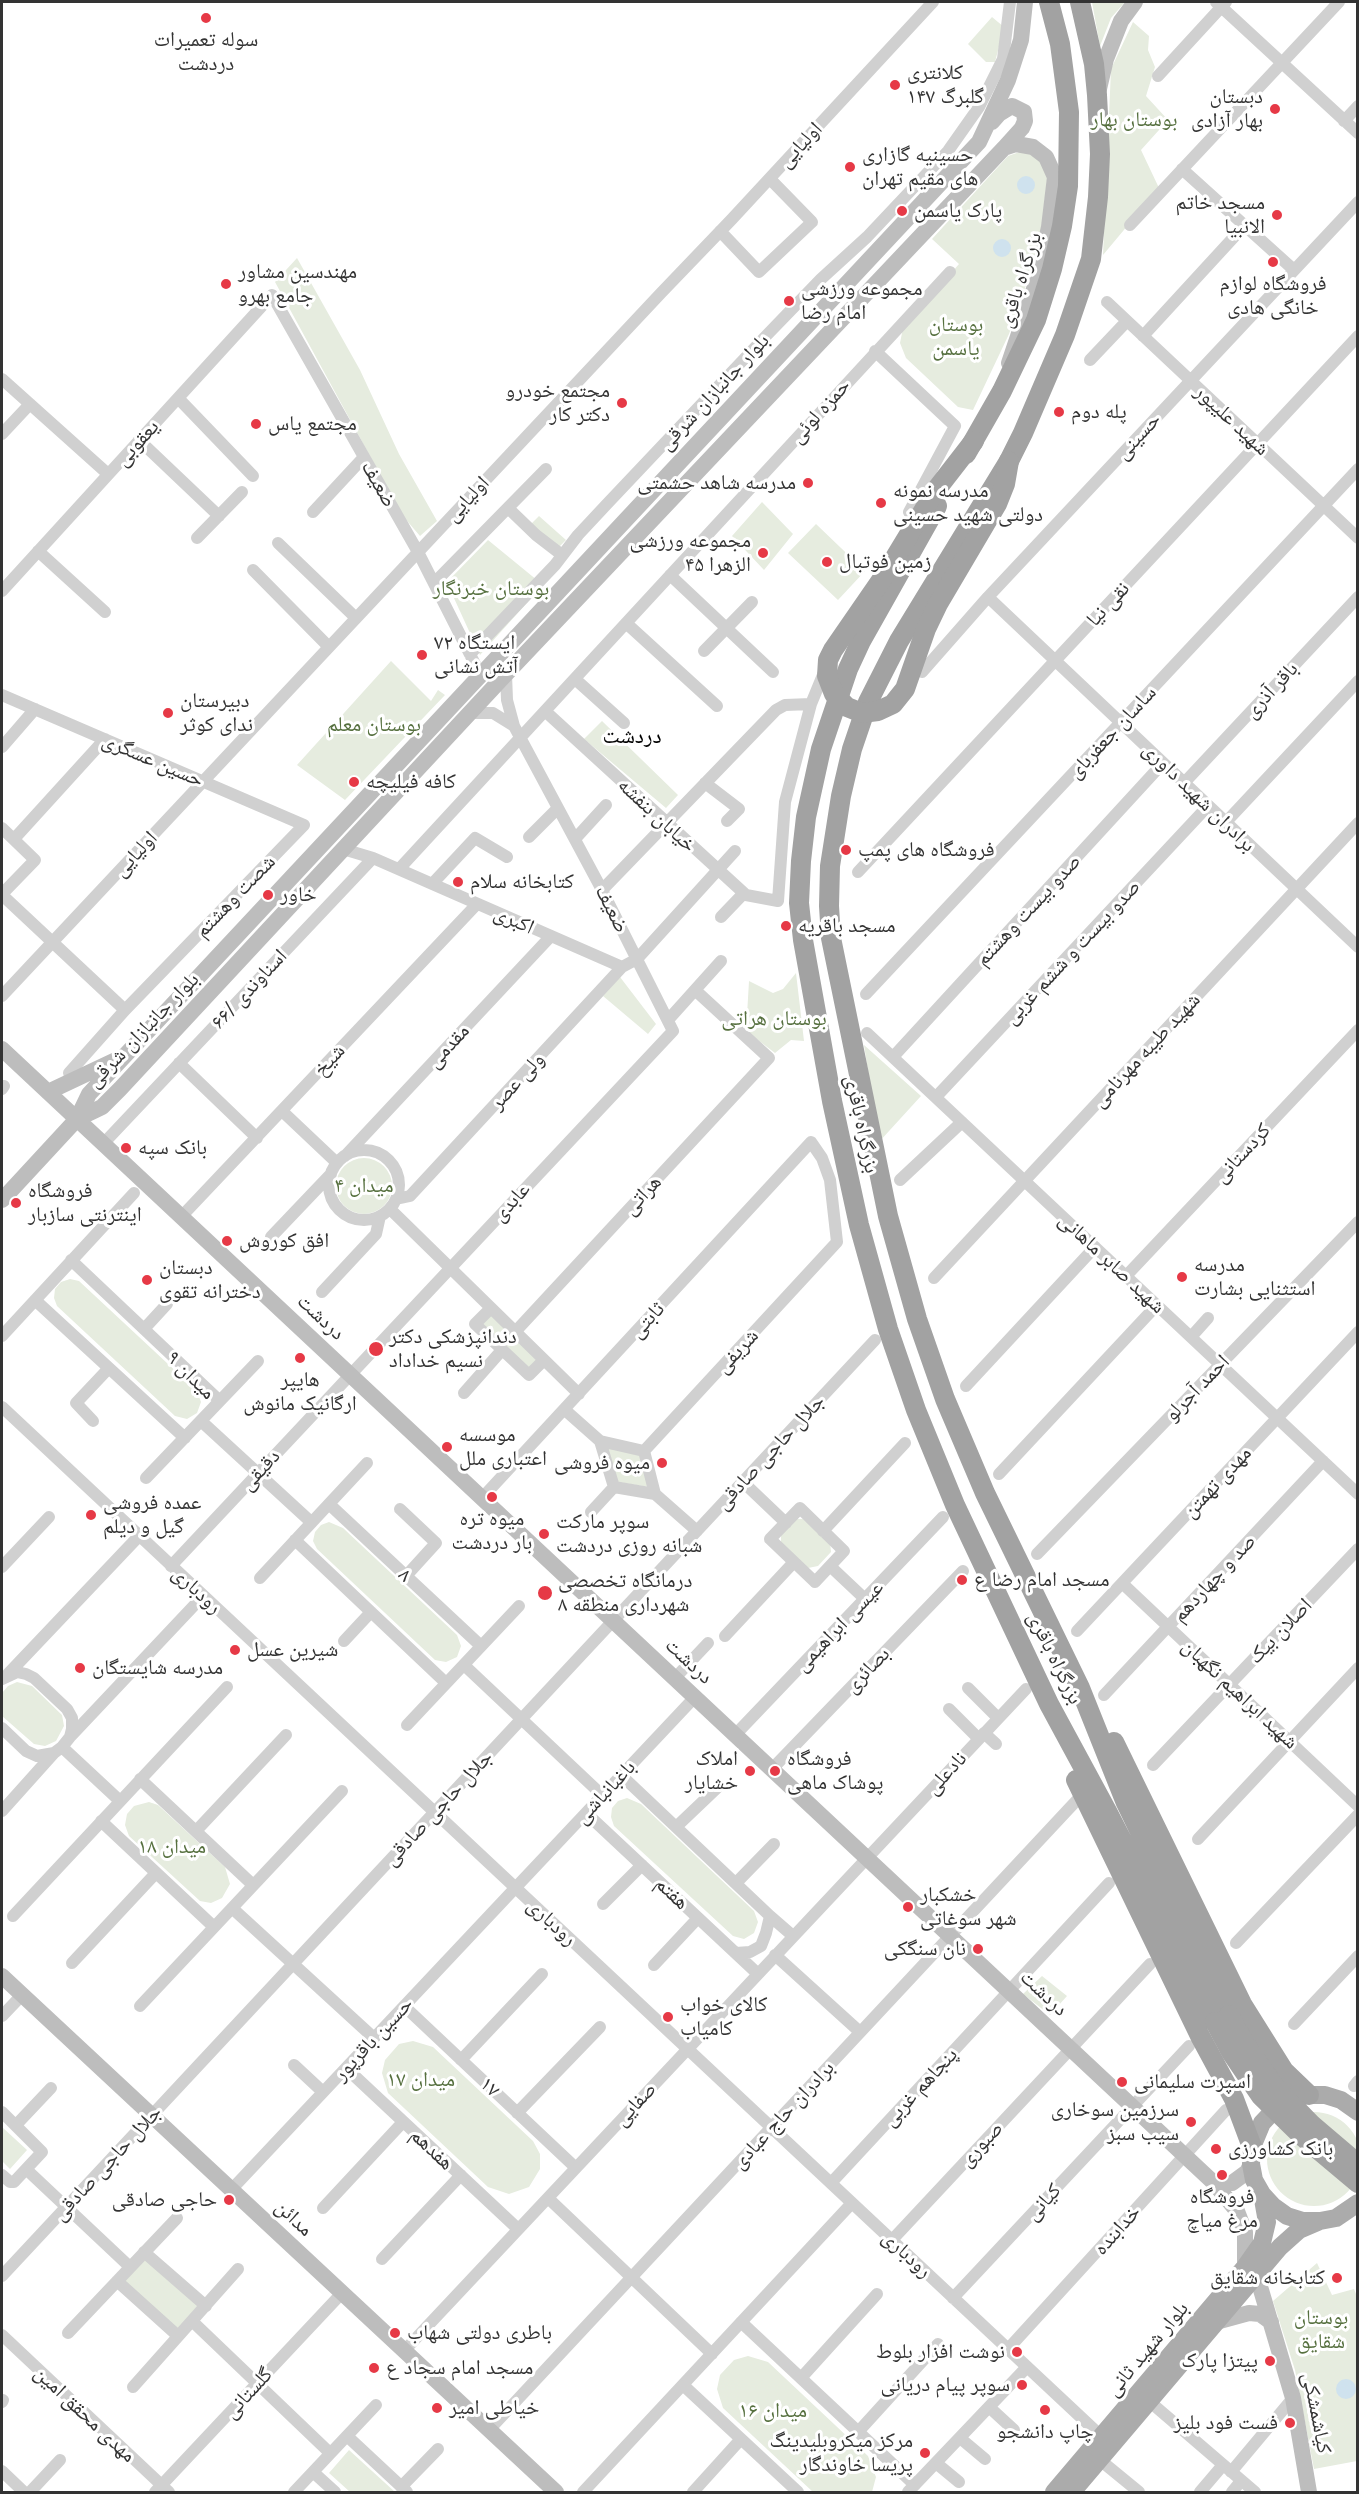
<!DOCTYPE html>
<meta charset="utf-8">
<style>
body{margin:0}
#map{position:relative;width:1359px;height:2494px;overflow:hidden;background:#fff;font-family:"Public Sans",sans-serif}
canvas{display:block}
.frame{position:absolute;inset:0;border:3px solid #333;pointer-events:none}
</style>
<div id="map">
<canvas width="1359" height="2494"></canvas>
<div class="frame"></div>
</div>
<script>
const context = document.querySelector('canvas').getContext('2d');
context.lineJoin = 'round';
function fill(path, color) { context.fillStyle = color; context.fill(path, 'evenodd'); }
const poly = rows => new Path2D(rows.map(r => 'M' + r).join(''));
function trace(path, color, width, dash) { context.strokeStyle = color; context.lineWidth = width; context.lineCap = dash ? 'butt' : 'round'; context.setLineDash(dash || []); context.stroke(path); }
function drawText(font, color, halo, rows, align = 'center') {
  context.font = font + ' "Public Sans","Noto Naskh Arabic",sans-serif'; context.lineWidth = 6; context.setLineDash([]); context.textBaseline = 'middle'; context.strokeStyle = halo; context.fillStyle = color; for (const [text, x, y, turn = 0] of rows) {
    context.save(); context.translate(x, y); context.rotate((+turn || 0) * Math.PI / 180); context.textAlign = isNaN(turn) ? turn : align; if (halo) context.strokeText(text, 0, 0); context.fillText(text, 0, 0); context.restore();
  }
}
fill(poly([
 [1092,2,1125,2,1111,18,1100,46],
 [992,17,1004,27,995,62,986,62,968,44],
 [1133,22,1149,36,1148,50,1155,67,1146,96,1168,120,1141,150,1159,188,1103,255,1111,69],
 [1028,149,1049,163,1039,248,1009,334,973,410,958,407,906,358,900,343,903,328,959,264,932,239,1008,156],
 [297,258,360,370,399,454,437,521,420,536,402,515,275,282],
 [762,502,793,534,764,570,732,536],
 [539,516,566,540,558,548,530,525],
 [816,524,865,571,838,600,788,553],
 [488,540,543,585,480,655,453,596,449,580],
 [391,661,431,701,438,690,445,695,345,800,297,765],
 [602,721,678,795,666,808,584,739],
 [796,973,804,1041,791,1040,775,1053,737,1024,747,1015,749,981,773,993,783,989],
 [620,977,656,1024,648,1034,603,996],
 [864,1045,921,1096,879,1142],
 '336 1186a28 28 0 1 1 56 0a28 28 0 1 1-56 0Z',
 [70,1279,79,1281,197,1391,201,1402,197,1413,187,1419,175,1416,57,1306,54,1298,55,1289,61,1282],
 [490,1313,539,1359,529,1370,480,1324],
 [607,1448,640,1455,649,1487,618,1482],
 [795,1519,803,1519,830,1542,831,1552,818,1566,808,1568,781,1543,781,1534],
 [329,1522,343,1528,457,1635,461,1646,457,1657,446,1662,435,1660,317,1549,313,1541,315,1532,321,1525],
 [17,1682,32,1686,62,1715,64,1726,56,1741,45,1746,34,1744,2,1716,2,1693,8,1686],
 [627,1798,641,1804,754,1911,758,1922,754,1933,744,1939,733,1936,614,1826,611,1817,612,1808,618,1801],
 [149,1802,158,1805,225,1867,230,1884,222,1898,211,1903,200,1901,129,1836,125,1825,127,1814,134,1806],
 [1042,1976,1067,1996,1050,2015,1023,1994],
 [413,2041,433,2047,533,2141,540,2154,540,2169,529,2187,509,2194,488,2187,388,2093,382,2073,385,2060,399,2044],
 '1267 2159a47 47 0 1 1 94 0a47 47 0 1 1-94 0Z',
 [2,2127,27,2150,10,2169,2,2161],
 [145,2255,202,2306,178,2333,120,2281],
 [1317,2263,1332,2295,1354,2289,1358,2299,1357,2461,1314,2469,1295,2370,1273,2301],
 [748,2356,768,2362,868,2456,876,2477,872,2492,813,2492,723,2408,717,2389,720,2375,734,2360],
 [349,2450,395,2492,350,2492,329,2473]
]), '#e6ecdf');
fill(poly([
 '1017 185a9 9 0 1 1 18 0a9 9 0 1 1-18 0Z',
 '993 248a9 9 0 1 1 18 0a9 9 0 1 1-18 0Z',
 '1336 2389a10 10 0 1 1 20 0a10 10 0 1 1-20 0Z'
]), '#cfe2ee');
trace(poly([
 [1216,2,1358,133],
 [1158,76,1226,2],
 [1344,121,1358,106],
 [1182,169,1294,270],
 [1130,225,1339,2],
 [720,231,759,272,812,222,770,179],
 [1107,302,1358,538],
 [1143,336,1245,225],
 [875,351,955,426,909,512],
 [1090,360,1127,321],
 [2,379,108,474],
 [178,398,253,476],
 [2,434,30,404],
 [139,440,219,516],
 [508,508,536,535,562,555],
 [313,512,364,457],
 [197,538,242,492],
 [278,543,356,618],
 [38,551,105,612],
 [253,570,329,647],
 [670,575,773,672],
 [439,578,546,469],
 [2,591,272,295,418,552,481,676],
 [988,597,1358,947],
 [626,623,717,706],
 [704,651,752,602],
 [470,654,555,565,578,535,606,505,764,338,821,279,867,237,948,151,979,107,1003,59,1010,2],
 [922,672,988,597,1358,202],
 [575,679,624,723],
 [2,695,304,825,125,1010,69,1073],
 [545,711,746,895,778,901,785,802,811,704,825,670],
 [469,713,493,713,514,726],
 [2,747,35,709],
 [705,783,739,809,727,821],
 [1184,783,1358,597],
 [1226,822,1358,681],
 [2,828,35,860,2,894],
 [529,837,558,808],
 [14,839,105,739],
 [575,839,606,805],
 [373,858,622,967],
 [400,868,950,272],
 [858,872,1358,336],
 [433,883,475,838,507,857],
 [602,890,776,710,785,705,811,704],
 [2,895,125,1010],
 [721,917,744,893],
 [866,994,1358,469],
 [2,996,661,293,732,219,933,2],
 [668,1020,721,961],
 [867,1033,1358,1494],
 [893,1057,1163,763],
 [179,1063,257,1138],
 [2,1089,4,1086],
 [936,1097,1208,806],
 [282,1111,337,1163],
 [103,1144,373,858,343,849],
 '329 1185a35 35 0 1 1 70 0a35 35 0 1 1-70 0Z',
 [345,1156,551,936],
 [900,1180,962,1122],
 [396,1199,410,1196,622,967,637,959,735,851],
 [390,1209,579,1394],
 [181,1217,477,904],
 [271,1237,331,1174],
 [71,1260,220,1401],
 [1126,1276,1358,1030],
 [934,1278,1358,823],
 [322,1292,376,1234,380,1216],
 [35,1300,185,1438],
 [491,1308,475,1324,529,1375,544,1360],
 [144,1329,167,1304],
 [515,1332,769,1058,695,990],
 [2,1336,134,1193],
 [1191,1337,1208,1318],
 [966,1386,1095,1247],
 [464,1393,502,1350],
 [2,1407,1102,2437],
 [565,1410,600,1441,644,1451],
 [93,1421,76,1403,109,1368],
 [201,1421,311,1522],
 [600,1441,614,1487],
 [644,1451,655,1494],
 [999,1474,1157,1305],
 [146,1478,258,1361],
 [743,1482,786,1523],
 [614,1487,655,1494],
 [655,1494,697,1531],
 [482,1498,811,1142,822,1158,830,1180,837,1242,644,1451],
 [329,1504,481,1646],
 [800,1508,844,1551,815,1582,770,1539,800,1508],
 [400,1509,436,1543,406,1576],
 [591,1512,614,1487],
 [823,1531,905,1443],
 [295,1540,446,1683],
 [1037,1554,1358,1222],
 [171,1566,673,1031,602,890,514,726,507,700,506,674],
 [830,1566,865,1599],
 [2,1567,49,1517],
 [260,1578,367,1463],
 [1122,1583,1358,1806],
 [1077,1631,1358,1332],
 [725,1636,794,1562],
 [344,1641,371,1612],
 [464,1665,602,1795],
 [8,1674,139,1536],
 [675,1678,708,1643],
 [2,1679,17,1672,26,1674,34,1678,67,1709,72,1718,72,1729,70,1737,62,1747,54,1753,37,1756,26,1751,2,1728],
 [968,1688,998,1718],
 [1104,1695,1323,1461],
 [949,1709,979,1739],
 [407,1725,519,1606],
 [984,1733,996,1744],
 [735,1735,943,1517],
 [71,1736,203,1596],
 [62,1747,120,1801],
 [1153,1765,1358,1549],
 [772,1769,963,1571],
 [621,1775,770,1916,766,1933,761,1946,750,1952,736,1953],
 [140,1779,253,1885],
 [2,1811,54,1753],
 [586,1813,758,1974],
 [101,1821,214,1927],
 [676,1827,717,1788],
 [196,1831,286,1735],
 [1198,1839,1358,1668],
 [736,1883,774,1844],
 [603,1904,642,1865],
 [232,1908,374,2038],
 [13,1916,227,1687],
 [770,1916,793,1936],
 [1236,1943,1358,1815],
 [775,1955,860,2032],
 [72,1963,156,1873],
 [654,1965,698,1918],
 [140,2006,342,1791],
 [404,2006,576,2168],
 [2,2016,22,1995],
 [1294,2024,1358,1956],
 [461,2060,542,1974],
 [294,2065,323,2092],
 [346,2068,518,2229],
 [1354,2086,1358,2081],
 [2,2112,42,2152,14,2182,10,2182,2,2175],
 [517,2113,600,2027],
 [16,2125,51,2088],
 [27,2170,130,2267],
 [831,2183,1109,1883],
 [231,2190,695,1697],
 [548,2198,712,2354],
 [323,2208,403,2122],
 [892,2240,1150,1964],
 [144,2252,206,2306],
 [382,2259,461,2175],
 [2,2276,875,1340],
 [117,2281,178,2336],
 [953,2298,1189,2046],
 [192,2321,330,2453],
 [741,2322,915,2485],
 [68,2333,177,2218],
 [2,2335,169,2492],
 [1008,2349,1226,2110],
 [404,2351,1026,1689],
 [801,2378,877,2294],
 [683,2385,798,2492],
 [133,2387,238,2269],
 [1149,2401,1255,2492],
 [2,2402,3,2400],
 [989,2407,1014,2430],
 [489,2430,1077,1800],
 [858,2432,938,2344],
 [347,2436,407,2492],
 [960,2438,985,2459],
 [1100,2460,1139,2492],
 [936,2463,959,2482],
 [2,2471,24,2492],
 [313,2472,335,2492],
 [1231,2472,1293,2398],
 [401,2487,438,2449],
 [30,2492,60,2460],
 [155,2492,342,2293],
 [294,2492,376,2405],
 [583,2492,852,2203],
 [693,2492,741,2439],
 [908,2492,1027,2367],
 [1200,2492,1223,2465],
 [1232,2492,1241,2481]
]), '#d0d0d0', 12);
trace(poly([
 [1099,89,1106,59,1121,21,1135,2],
 [1004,148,1016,144,1033,147,1046,157,1055,177,1049,227,1039,274,1009,363],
 [2,1049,1214,2183,1237,2211,1245,2232,1245,2267],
 [48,1092,118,1059],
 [77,1119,102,1107,120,1089,506,674,1004,148,1022,128,1025,121,1024,112,1012,106,999,114,992,122],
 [2,1200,77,1119,89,1094,979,142,1008,80,1021,40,1025,2],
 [2,1976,556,2492],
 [1214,2183,1232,2183,1247,2172,1251,2164],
 [1256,2273,1293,2398,1309,2492],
 [1216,2322,1249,2313,1260,2314,1271,2322]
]), '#bdbdbd', 16);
trace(poly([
 [1358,2112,1341,2100,1325,2095,1309,2095,1293,2098,1278,2106,1262,2123,1252,2147,1251,2164,1254,2180,1262,2194,1273,2206,1287,2216,1303,2221,1320,2221,1336,2218,1358,2203],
 [1054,2492,1245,2267,1262,2243,1267,2222,1262,2194],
 [1072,2492,1280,2247,1299,2230,1320,2221]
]), '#ababab', 18);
trace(poly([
 [1080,2,1094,64,1097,95,1100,154,1098,197,1091,259,1065,335,1023,433,1009,461,899,641,868,702,852,749,841,796,830,866,829,906,831,938,888,1216,917,1319,945,1399,985,1493,1080,1688,1126,1803,1229,2015],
 [966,454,1002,391,1036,320,1052,269,1062,226,1068,186,1069,112,1060,44,1049,2],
 [937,506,861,641,848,669,821,749,806,817,801,861,799,903,803,940,832,1101,859,1225,888,1329,916,1410,955,1505,1049,1704,1108,1813,1215,2022],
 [1114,1742,1242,2004,1284,2071,1309,2095],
 [1076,1780,1200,2036,1234,2099,1252,2147]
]), '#a2a2a2', 20);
trace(poly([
 [974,441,936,490,882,579,833,650,828,660,827,676,834,694,847,707,862,713,878,711,893,704,905,689,926,629,938,604,997,504,1005,484,1009,461],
 [1229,2015,1245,2044,1274,2086,1312,2125,1358,2164],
 [1215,2022,1231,2052,1261,2096,1302,2136,1358,2183]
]), '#a2a2a2', 20);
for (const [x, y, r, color] of [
 [206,18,6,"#e63946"],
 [895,85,6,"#e63946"],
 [1275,109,6,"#e63946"],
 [850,167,6,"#e63946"],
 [902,211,6,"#e63946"],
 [1277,215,6,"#e63946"],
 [1273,262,6,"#e63946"],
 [226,284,6,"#e63946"],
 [789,301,6,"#e63946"],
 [622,403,6,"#e63946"],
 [1059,412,6,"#e63946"],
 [256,424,6,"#e63946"],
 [808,483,6,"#e63946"],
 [881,503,6,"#e63946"],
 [763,553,6,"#e63946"],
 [827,562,6,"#e63946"],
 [422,655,6,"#e63946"],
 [168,713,6,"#e63946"],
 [354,782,6,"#e63946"],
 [846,850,6,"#e63946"],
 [458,882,6,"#e63946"],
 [268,895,6,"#e63946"],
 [786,926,6,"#e63946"],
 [126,1148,6,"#e63946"],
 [16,1203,6,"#e63946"],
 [227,1241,6,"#e63946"],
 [1182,1277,6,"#e63946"],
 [147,1280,6,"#e63946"],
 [376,1349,8,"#e63946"],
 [300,1358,6,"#e63946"],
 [447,1447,6,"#e63946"],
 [662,1463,6,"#e63946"],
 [492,1497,6,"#e63946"],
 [91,1515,6,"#e63946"],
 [544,1534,6,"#e63946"],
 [962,1580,6,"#e63946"],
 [545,1593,8,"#e63946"],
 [235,1650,6,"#e63946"],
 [80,1668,6,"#e63946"],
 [750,1771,6,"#e63946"],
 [775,1771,6,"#e63946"],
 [908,1907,6,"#e63946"],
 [978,1949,6,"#e63946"],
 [668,2017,6,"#e63946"],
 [1122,2082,6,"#e63946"],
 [1191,2122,6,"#e63946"],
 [1216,2149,6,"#e63946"],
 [1222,2175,6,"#e63946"],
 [229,2200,6,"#e63946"],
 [1337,2278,6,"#e63946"],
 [395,2333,6,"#e63946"],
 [1017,2352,6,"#e63946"],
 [1270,2361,6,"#e63946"],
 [374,2368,6,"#e63946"],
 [1022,2385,6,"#e63946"],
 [437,2408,6,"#e63946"],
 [1045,2410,6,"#e63946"],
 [1290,2423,6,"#e63946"],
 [925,2453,6,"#e63946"]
]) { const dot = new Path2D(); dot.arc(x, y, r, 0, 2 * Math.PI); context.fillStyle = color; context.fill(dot); trace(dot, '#fff', 2); }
drawText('21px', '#333', '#fff', [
 ["سوله تعمیرات",206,40,"center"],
 ["دردشت",206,64,"center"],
 ["کلانتری",907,73],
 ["۱۴۷ گلبرگ",907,97],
 ["دبستان",1263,97,"right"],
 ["بهار آزادی",1263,121,"right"],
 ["حسینیه گازاری",862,155],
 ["های مقیم تهران",862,179],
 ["مسجد خاتم",1265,203,"right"],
 ["الانبیا",1265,227,"right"],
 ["پارک یاسمن",914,211],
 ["مهندسین مشاور",238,272],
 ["جامع بهرو",238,296],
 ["فروشگاه لوازم",1273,284,"center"],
 ["خانگی هادی",1273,308,"center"],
 ["مجموعه ورزشی",801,289],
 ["امام رضا",801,313],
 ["مجتمع خودرو",610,391,"right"],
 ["دکتر کار",610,415,"right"],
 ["پله دوم",1071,412],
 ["مجتمع یاس",268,424],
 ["مدرسه شاهد حشمتی",796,483,"right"],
 ["مدرسه نمونه",893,491],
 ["دولتی شهید حسینی",893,515],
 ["مجموعه ورزشی",751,541,"right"],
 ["الزهرا ۴۵",751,565,"right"],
 ["زمین فوتبال",839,562],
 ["ایستگاه ۷۲",434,643],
 ["آتش نشانی",434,667],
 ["دبیرستان",180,701],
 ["ندای کوثر",180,725],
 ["کافه فیلیچه",366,782],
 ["فروشگاه های پمپ",858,850],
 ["کتابخانه سلام",470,882],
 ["خاور",280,895],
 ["مسجد باقریه",798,926],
 ["بانک سپه",138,1148],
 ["فروشگاه",28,1191],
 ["اینترنتی سازبار",28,1215],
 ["افق کوروش",239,1241],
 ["مدرسه",1194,1265],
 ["استثنایی بشارت",1194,1289],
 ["دبستان",159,1268],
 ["دخترانه تقوی",159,1292],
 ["دندانپزشکی دکتر",389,1337],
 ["نسیم خداداد",389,1361],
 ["هایپر",300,1380,"center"],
 ["ارگانیک مانوش",300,1404,"center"],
 ["موسسه",459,1435],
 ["اعتباری ملل",459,1459],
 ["میوه فروشی",650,1463,"right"],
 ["عمده فروشی",103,1503],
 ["گیل و دیلم",103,1527],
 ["میوه تره",492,1519,"center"],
 ["بار دردشت",492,1543,"center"],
 ["سوپر مارکت",556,1522],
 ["شبانه روزی دردشت",556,1546],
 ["مسجد امام رضا ع",974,1580],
 ["درمانگاه تخصصی",558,1581],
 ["شهرداری منطقه ۸",558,1605],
 ["شیرین عسل",247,1650],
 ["مدرسه شایستگان",92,1668],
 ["املاک",738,1759,"right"],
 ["خشایار",738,1783,"right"],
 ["فروشگاه",787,1759],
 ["پوشاک ماهی",787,1783],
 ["خشکبار",920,1895],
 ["شهر سوغاتی",920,1919],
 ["نان سنگکی",966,1949,"right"],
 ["کالای خواب",680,2005],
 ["کامیاب",680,2029],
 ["اسپرت سلیمانی",1134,2082],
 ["سرزمین سوخاری",1179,2110,"right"],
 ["سیب سبز",1179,2134,"right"],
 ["بانک کشاورزی",1228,2149],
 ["فروشگاه",1222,2197,"center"],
 ["مرغ میاچ",1222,2221,"center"],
 ["حاجی صادقی",217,2200,"right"],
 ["کتابخانه شقایق",1325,2278,"right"],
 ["باطری دولتی شهاب",407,2333],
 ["نوشت افزار بلوط",1005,2352,"right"],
 ["پیتزا پارک",1258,2361,"right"],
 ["مسجد امام سجاد ع",386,2368],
 ["سوپر پیام دریانی",1010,2385,"right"],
 ["خیاطی امیر",449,2408],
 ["فست فود بلیز",1278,2423,"right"],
 ["چاپ دانشجو",1045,2432,"center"],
 ["مرکز میکروبلیدینگ",913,2441,"right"],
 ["پریسا خاوندگار",913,2465,"right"]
], 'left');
drawText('21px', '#56703f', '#fff', [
 ["بوستان بهار",1134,120],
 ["بوستان",956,325],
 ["یاسمن",956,349],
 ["بوستان خبرنگار",491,589],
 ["بوستان معلم",374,725],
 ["بوستان هراتی",774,1019],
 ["میدان ۴",364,1186],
 ["میدان ۱۸",172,1847],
 ["میدان ۱۷",421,2080],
 ["بوستان",1321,2318],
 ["شقایق",1321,2342],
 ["میدان ۱۶",773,2411]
]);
drawText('21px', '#333', '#fff', [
 ["اولیایی",800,145,-47],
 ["بزرگراه باقری",1020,280,-72],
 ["بلوار جانبازان شرقی",714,392,-47],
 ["حمزه لوئی",820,411,-48],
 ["شهید علیپور",1232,420,43],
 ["حسینی",1138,436,-47],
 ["یعقوبی",137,443,-48],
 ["ضعیف",379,484,60],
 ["اولیایی",467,499,-47],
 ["نقی نیا",1108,604,-47],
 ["باقر آذری",1271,690,-47],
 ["ساسان جعفربای",1112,732,-47],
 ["حسین عسگری",153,760,23],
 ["برادران شهید داوری",1199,797,44],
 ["خیابان بنفشه",657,815,43],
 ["اولیایی",135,854,-47],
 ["شصت وهشتم",235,896,-46],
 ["ضعیف",612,909,63],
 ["صدو بیست وهشتم",1028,910,-47],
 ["اکبری",514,920,24],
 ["صدو بیست و ششم غربی",1072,952,-47],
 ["اسناوندی /۶۶",249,989,-47],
 ["بلوار جانبازان شرقی",143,1030,-46],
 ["مقدمی",448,1046,-47],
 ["شهید طیبه مهرنامی",1146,1050,-47],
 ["شیخ",329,1060,-47],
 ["ولی عصر",517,1081,-47],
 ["بزرگراه باقری",862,1124,78],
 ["کردستانی",1242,1153,-47],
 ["هراتی",642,1195,-47],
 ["عابدی",511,1202,-47],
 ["شهید صابر ماهانی",1112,1263,43],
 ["دردشت",321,1317,43],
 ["ثابتی",647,1320,-47],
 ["شریفی",737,1351,-47],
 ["میدان ۹",191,1375,45],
 ["احمد آجرلو",1197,1388,-46],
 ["جلال حاجی صادقی",770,1452,-47],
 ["دقیقی",260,1470,-47],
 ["مهدی تهمتن",1217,1482,-47],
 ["۸",405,1575,43],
 ["صد و چهاردهم",1214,1578,-47],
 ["رودباری",197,1590,43],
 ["عیسی ابراهیمی",839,1626,-46],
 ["اصلان بیک",1280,1631,-46],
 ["بزرگراه باقری",1055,1658,64],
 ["دردشت",689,1661,43],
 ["بصائری",867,1670,-46],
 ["شهید ابراهیم نگهبان",1240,1694,43],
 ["نادعلی",946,1773,-47],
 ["باغبانباشی",605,1792,-47],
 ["جلال حاجی صادقی",438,1808,-47],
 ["هفتم",672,1893,43],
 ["رودباری",552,1922,43],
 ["دردشت",1044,1993,43],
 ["حسین باقرپور",373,2039,-47],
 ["۱۷",490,2087,43],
 ["پنجاهم غربی",920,2087,-47],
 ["صفایی",635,2104,-47],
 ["برادران حاج عبادی",783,2115,-47],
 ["صبوری",981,2144,-47],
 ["هفدهم",432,2149,43],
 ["جلال حاجی صادقی",107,2163,-47],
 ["کیانی",1043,2202,-47],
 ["مدائن",294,2218,43],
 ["خدابنده",1117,2230,-48],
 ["رودباری",907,2254,43],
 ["بلوار شهید ثانی",1147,2349,-50],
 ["گلستانی",248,2393,-47],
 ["کیاشمشکی",1317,2413,79],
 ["مهدی محقق امین",85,2414,43]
]);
drawText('22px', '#000', '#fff', [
 ["دردشت",632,736]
]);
</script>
